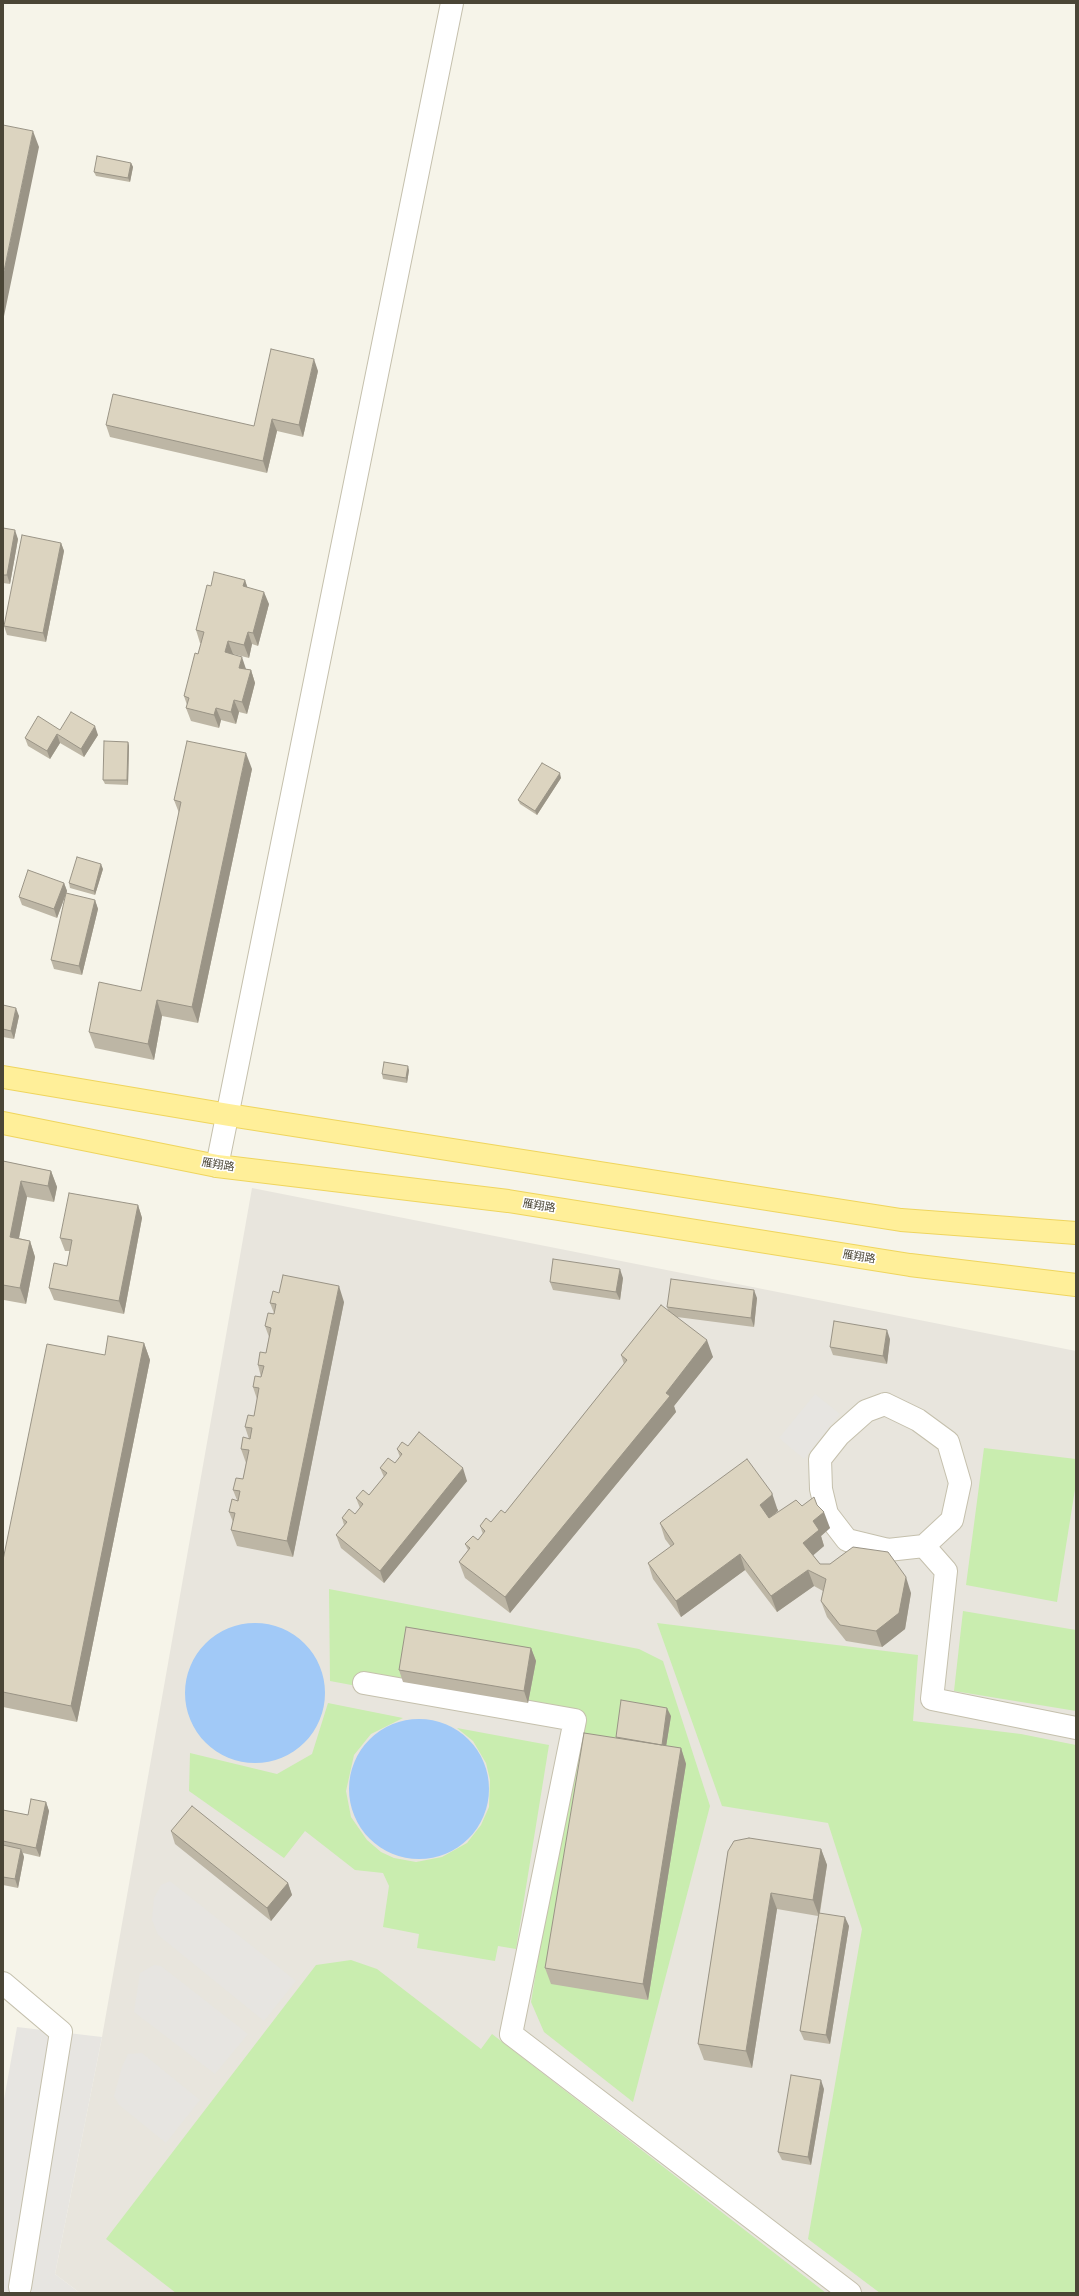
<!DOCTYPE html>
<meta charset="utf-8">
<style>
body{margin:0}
#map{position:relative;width:1079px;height:2296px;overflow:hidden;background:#f6f4e9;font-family:"Noto Sans",sans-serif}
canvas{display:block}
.frame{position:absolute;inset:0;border:4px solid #4a4536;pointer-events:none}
</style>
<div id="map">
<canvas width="1079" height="2296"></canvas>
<div class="frame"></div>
</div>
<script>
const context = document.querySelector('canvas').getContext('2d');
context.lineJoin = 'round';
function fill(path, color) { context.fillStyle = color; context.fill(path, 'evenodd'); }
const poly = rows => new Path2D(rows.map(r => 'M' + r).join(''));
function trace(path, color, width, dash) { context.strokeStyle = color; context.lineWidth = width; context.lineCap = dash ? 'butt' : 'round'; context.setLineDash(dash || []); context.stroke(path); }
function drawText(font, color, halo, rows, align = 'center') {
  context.font = font + ' "Noto Sans","Noto Sans SC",sans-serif'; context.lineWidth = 3.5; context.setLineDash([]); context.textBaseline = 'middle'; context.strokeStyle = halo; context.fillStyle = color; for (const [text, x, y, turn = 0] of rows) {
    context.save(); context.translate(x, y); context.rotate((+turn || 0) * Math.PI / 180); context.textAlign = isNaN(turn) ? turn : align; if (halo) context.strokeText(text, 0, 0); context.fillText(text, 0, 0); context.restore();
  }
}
fill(poly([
 [252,1188,1076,1351,1076,2293,80,2293,55,2274,102,2037]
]), '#e8e5dd');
fill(poly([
 [984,1448,1076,1459,1076,1483,1057,1602,966,1585],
 [329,1589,639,1649,663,1661,710,1806,633,2102,544,2032,531,2002,576,1727,330,1681],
 [963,1611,1076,1630,1076,1711,954,1691],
 [657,1623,918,1655,913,1721,1021,1734,1076,1745,1076,2293,880,2293,808,2239,862,1929,828,1823,722,1806],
 [328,1703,403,1718,371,1734,354,1755,346,1791,351,1817,367,1840,381,1852,394,1858,416,1862,442,1857,467,1843,481,1825,489,1807,490,1780,486,1763,473,1741,457,1728,549,1745,516,1949,498,1946,495,1961,417,1948,419,1934,383,1927,389,1886,383,1873,355,1870,305,1831,284,1858,189,1791,190,1753,277,1774,312,1754],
 [351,1960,377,1969,481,2049,492,2034,826,2293,176,2293,106,2239,316,1965]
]), '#c9edaf');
fill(poly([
 [815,1394,840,1414,804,1459,779,1438],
 [170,1881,296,1981,264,2021,158,1935,152,1920,154,1898,161,1885],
 [154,1965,161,1966,248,2034,215,2074,134,2012,140,1973],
 [17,2027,102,2037,55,2274,80,2293,3,2293,3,2105],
 [142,2053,200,2100,166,2143,119,2105,114,2096,122,2067,128,2054]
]), '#e7e5e1');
fill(poly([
 '185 1693a70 70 0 1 1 140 0a70 70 0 1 1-140 0Z',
 '349 1789a70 70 0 1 1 140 0a70 70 0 1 1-140 0Z'
]), '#a1c9f7');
const minor = poly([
 [217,1166,452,3],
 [885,1404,918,1420,948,1442,960,1483,952,1520,924,1546,888,1550,847,1540,827,1514,821,1489,820,1459,839,1435,866,1411,885,1404],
 [924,1546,946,1571,932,1699,1076,1728],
 [364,1683,575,1720,511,2034,850,2293],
 [3,1983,61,2032,20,2287]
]);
const major = poly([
 [3,1077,229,1115,901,1220,1076,1233],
 [3,1123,217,1166,508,1201,910,1265,1076,1285]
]);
trace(minor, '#c5c0ad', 24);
trace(major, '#efd55e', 24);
trace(minor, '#fff', 22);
trace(major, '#ffef99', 22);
fill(poly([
 [131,163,133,167,130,182,96,176,94,172],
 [318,371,303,437,277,431,267,473,110,437,106,425,254,426],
 [3,528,18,539,10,584,3,583],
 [61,543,64,551,46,642,7,635,4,626],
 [245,580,247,587,269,604,258,646,252,644,249,658,233,654,232,654,246,669,251,670,255,683,247,714,239,712,236,724,221,720,219,728,191,721,186,708,187,705,184,696,198,654,201,643,200,643,196,630,211,586],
 [60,730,98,735,84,757,60,743,50,759,28,746,25,738],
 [128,742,129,746,128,785,105,784,103,780],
 [252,769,198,1023,162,1016,154,1060,95,1048,89,1032,141,991,179,813,174,800],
 [561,778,537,815,520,804,518,800],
 [103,869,95,895,70,888,69,883],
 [64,883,67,891,57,918,22,905,19,897],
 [95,900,98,909,82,975,54,969,51,960],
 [3,1005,19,1016,14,1039,3,1037],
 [409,1070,407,1083,383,1079,382,1074],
 [3,1161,51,1171,57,1187,54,1202,27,1197,19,1238,30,1241,35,1257,26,1304,4,1300,3,1307],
 [138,1205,142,1218,124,1314,54,1300,49,1288,67,1266,70,1251,65,1251,60,1238],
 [623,1278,620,1300,553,1290,550,1282],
 [279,1293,344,1302,293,1557,237,1546,231,1530,233,1522,229,1512,237,1500,233,1490,243,1479,246,1463,241,1449,249,1439,245,1427,254,1416,257,1399,253,1387,261,1377,258,1365,266,1353,269,1337,265,1326,274,1314,274,1313,270,1303],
 [757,1298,754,1327,677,1317,713,1357,674,1406,676,1412,510,1613,465,1578,459,1562,468,1550,465,1544,478,1540,483,1534,480,1526,491,1522,505,1513,624,1364,621,1355,668,1310,667,1307],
 [890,1339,887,1364,833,1355,830,1347],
 [144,1343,150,1360,77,1722,3,1707,3,1560],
 [408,1446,467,1481,384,1583,341,1548,336,1535,344,1525,342,1518,355,1514,360,1508,356,1498,369,1495,384,1477,380,1468,395,1463,400,1457,397,1449],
 [817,1505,830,1528,821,1536,824,1546,813,1555,820,1564,911,1593,905,1629,882,1647,846,1641,827,1617,821,1601,823,1591,814,1586,777,1612,745,1570,681,1617,653,1579,648,1563,671,1547,665,1539,660,1523,778,1509,778,1511,772,1516,802,1506],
 [531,1648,536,1661,528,1703,403,1682,399,1670],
 [671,1716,666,1746,681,1748,686,1764,648,2000,551,1984,545,1968,616,1738,616,1737],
 [46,1802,49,1811,40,1857,23,1853,24,1857,18,1888,3,1885,3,1810,28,1815],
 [171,1831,288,1883,292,1895,271,1921,175,1844],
 [821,1849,827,1865,820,1913,849,1926,830,2044,804,2040,800,2031,818,1916,777,1909,752,2068,704,2060,698,2044,728,1851],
 [824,2089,811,2165,782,2160,778,2152]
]), '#bdb6a5');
fill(poly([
 [33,131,39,147,3,321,3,276],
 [131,163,133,167,130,182,128,178],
 [314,359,318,371,303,437,299,425],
 [272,419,277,431,267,473,263,461],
 [15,530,18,539,10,584,7,575],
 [61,543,64,551,46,642,43,633],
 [245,580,249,592,243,586],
 [264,592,269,604,258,646,253,633],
 [248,632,252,644,249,658,244,645],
 [228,641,233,654,230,665,225,652],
 [242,657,246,669,239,668],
 [251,670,255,683,247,714,242,702],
 [234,700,239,712,236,724,231,712],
 [216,708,221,720,219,728,214,715],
 [95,726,98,735,84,757,81,749],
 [57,734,60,743,50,759,47,751],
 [128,742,129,746,128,785,127,780],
 [246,753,252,769,198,1023,192,1007],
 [560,773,561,778,537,815,535,811],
 [101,864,103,869,95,895,94,891],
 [64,883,67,891,57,918,54,909],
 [95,900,98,909,82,975,79,966],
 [157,1000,162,1016,154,1060,148,1044],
 [16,1008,19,1016,14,1039,11,1031],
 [408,1066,409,1070,407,1083,406,1078],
 [51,1171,57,1187,54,1202,48,1186],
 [21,1181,27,1197,16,1253,10,1237],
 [138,1205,142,1218,124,1314,119,1301],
 [30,1241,35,1257,26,1304,20,1288],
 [620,1269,623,1278,620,1300,616,1292],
 [339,1286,344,1302,293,1557,287,1541],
 [754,1290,757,1298,754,1327,751,1318],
 [3,1296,4,1300,3,1307],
 [887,1330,890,1339,887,1364,883,1356],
 [707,1340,713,1357,674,1406,676,1412,510,1613,505,1597],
 [144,1343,150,1360,77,1722,71,1706],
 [463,1468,467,1481,384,1583,380,1571],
 [772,1493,778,1511,766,1521,760,1505],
 [824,1512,830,1528,821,1536,824,1546,809,1559,803,1543,813,1521],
 [740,1554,745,1570,681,1617,676,1601],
 [808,1570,814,1586,777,1612,771,1596],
 [906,1577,911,1593,905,1629,882,1647,876,1631],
 [531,1648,536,1661,528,1703,524,1691],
 [667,1708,671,1716,665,1753,662,1745],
 [681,1748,686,1764,648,2000,643,1984],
 [46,1802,49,1811,40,1857,36,1848],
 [21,1849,24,1857,18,1888,15,1879],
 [821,1849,827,1865,819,1916,813,1900],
 [288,1883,292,1895,271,1921,267,1908],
 [771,1893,777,1909,752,2068,746,2051],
 [845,1917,849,1926,830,2044,826,2035],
 [821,2080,824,2089,811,2165,808,2157]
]), '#9a9486');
const building = poly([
 [3,125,33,131,3,276,3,125],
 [97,156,131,163,128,178,94,172,97,156],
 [271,349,314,359,299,425,272,419,263,461,106,425,113,394,254,426,271,349],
 [3,528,15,530,7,575,3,575,3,528],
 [22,535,61,543,43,633,4,626,22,535],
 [214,572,245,580,243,586,264,592,253,633,248,632,244,645,228,641,225,652,242,657,239,668,251,670,242,702,234,700,231,712,216,708,214,715,186,708,189,698,184,696,195,653,198,654,204,632,196,630,207,585,211,586,214,572],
 [71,712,95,726,81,749,57,734,47,751,25,738,38,716,60,730,71,712],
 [104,741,128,742,127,780,103,780,104,741],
 [187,741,246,753,192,1007,157,1000,148,1044,89,1032,99,982,141,991,181,802,174,800,187,741],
 [542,763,560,773,535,811,518,800,542,763],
 [77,857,101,864,94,891,69,883,77,857],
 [28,870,64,883,54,909,19,897,28,870],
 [66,893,95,900,79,966,51,960,66,893],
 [3,1005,16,1008,11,1031,3,1029,3,1005],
 [384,1062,408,1066,406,1078,382,1074,384,1062],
 [3,1161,51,1171,48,1186,21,1181,10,1237,30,1241,20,1288,3,1285,3,1161],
 [69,1193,138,1205,119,1301,49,1288,54,1263,67,1266,72,1240,60,1238,69,1193],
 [553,1259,620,1269,616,1292,550,1282,553,1259],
 [283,1275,339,1286,287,1541,231,1530,235,1513,229,1512,232,1499,238,1501,240,1491,233,1490,236,1478,243,1479,249,1450,241,1449,243,1437,250,1439,252,1428,245,1427,248,1415,254,1416,259,1388,253,1387,255,1376,261,1377,264,1366,258,1365,260,1352,266,1353,271,1328,265,1326,268,1313,274,1314,276,1304,270,1303,273,1291,279,1293,283,1275],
 [671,1279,754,1290,751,1318,667,1307,671,1279],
 [661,1305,707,1340,666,1393,670,1396,505,1597,459,1562,470,1548,465,1544,473,1536,478,1540,485,1531,480,1526,486,1518,491,1522,501,1510,505,1513,627,1360,621,1355,661,1305],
 [834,1321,887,1330,883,1356,830,1347,834,1321],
 [108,1336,144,1343,71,1706,3,1692,3,1560,47,1344,105,1355,108,1336],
 [419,1432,463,1468,380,1571,336,1535,347,1522,342,1518,349,1509,355,1514,363,1504,356,1498,363,1490,369,1495,387,1473,380,1468,388,1458,395,1463,402,1454,397,1449,402,1442,408,1446,419,1432],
 [747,1459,772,1493,772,1495,760,1505,769,1518,796,1500,802,1506,814,1497,817,1505,824,1512,813,1521,819,1530,803,1543,820,1564,830,1564,853,1547,888,1552,906,1577,899,1613,876,1631,840,1625,821,1601,826,1579,808,1570,771,1596,740,1554,676,1601,648,1563,674,1544,660,1523,661,1522,747,1459],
 [406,1627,531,1648,524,1691,399,1670,406,1627],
 [621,1700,667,1708,662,1745,616,1737,621,1700],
 [584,1733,681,1748,643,1984,545,1968,584,1733],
 [31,1799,46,1802,36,1848,3,1841,3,1810,28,1815,31,1799],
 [192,1806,288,1883,267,1908,171,1831,192,1806],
 [749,1838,821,1849,813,1900,771,1893,746,2051,698,2044,728,1851,734,1841,749,1838],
 [3,1845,21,1849,15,1879,3,1877,3,1845],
 [819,1913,845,1917,826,2035,800,2031,819,1913],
 [791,2075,821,2080,808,2157,778,2152,791,2075]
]);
fill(building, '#dcd4c0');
trace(building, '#9a9486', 1);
drawText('11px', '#4a4536', '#fff', [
 ["雁翔路",218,1165,9],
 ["雁翔路",539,1206,9],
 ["雁翔路",859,1257,9]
]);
</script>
